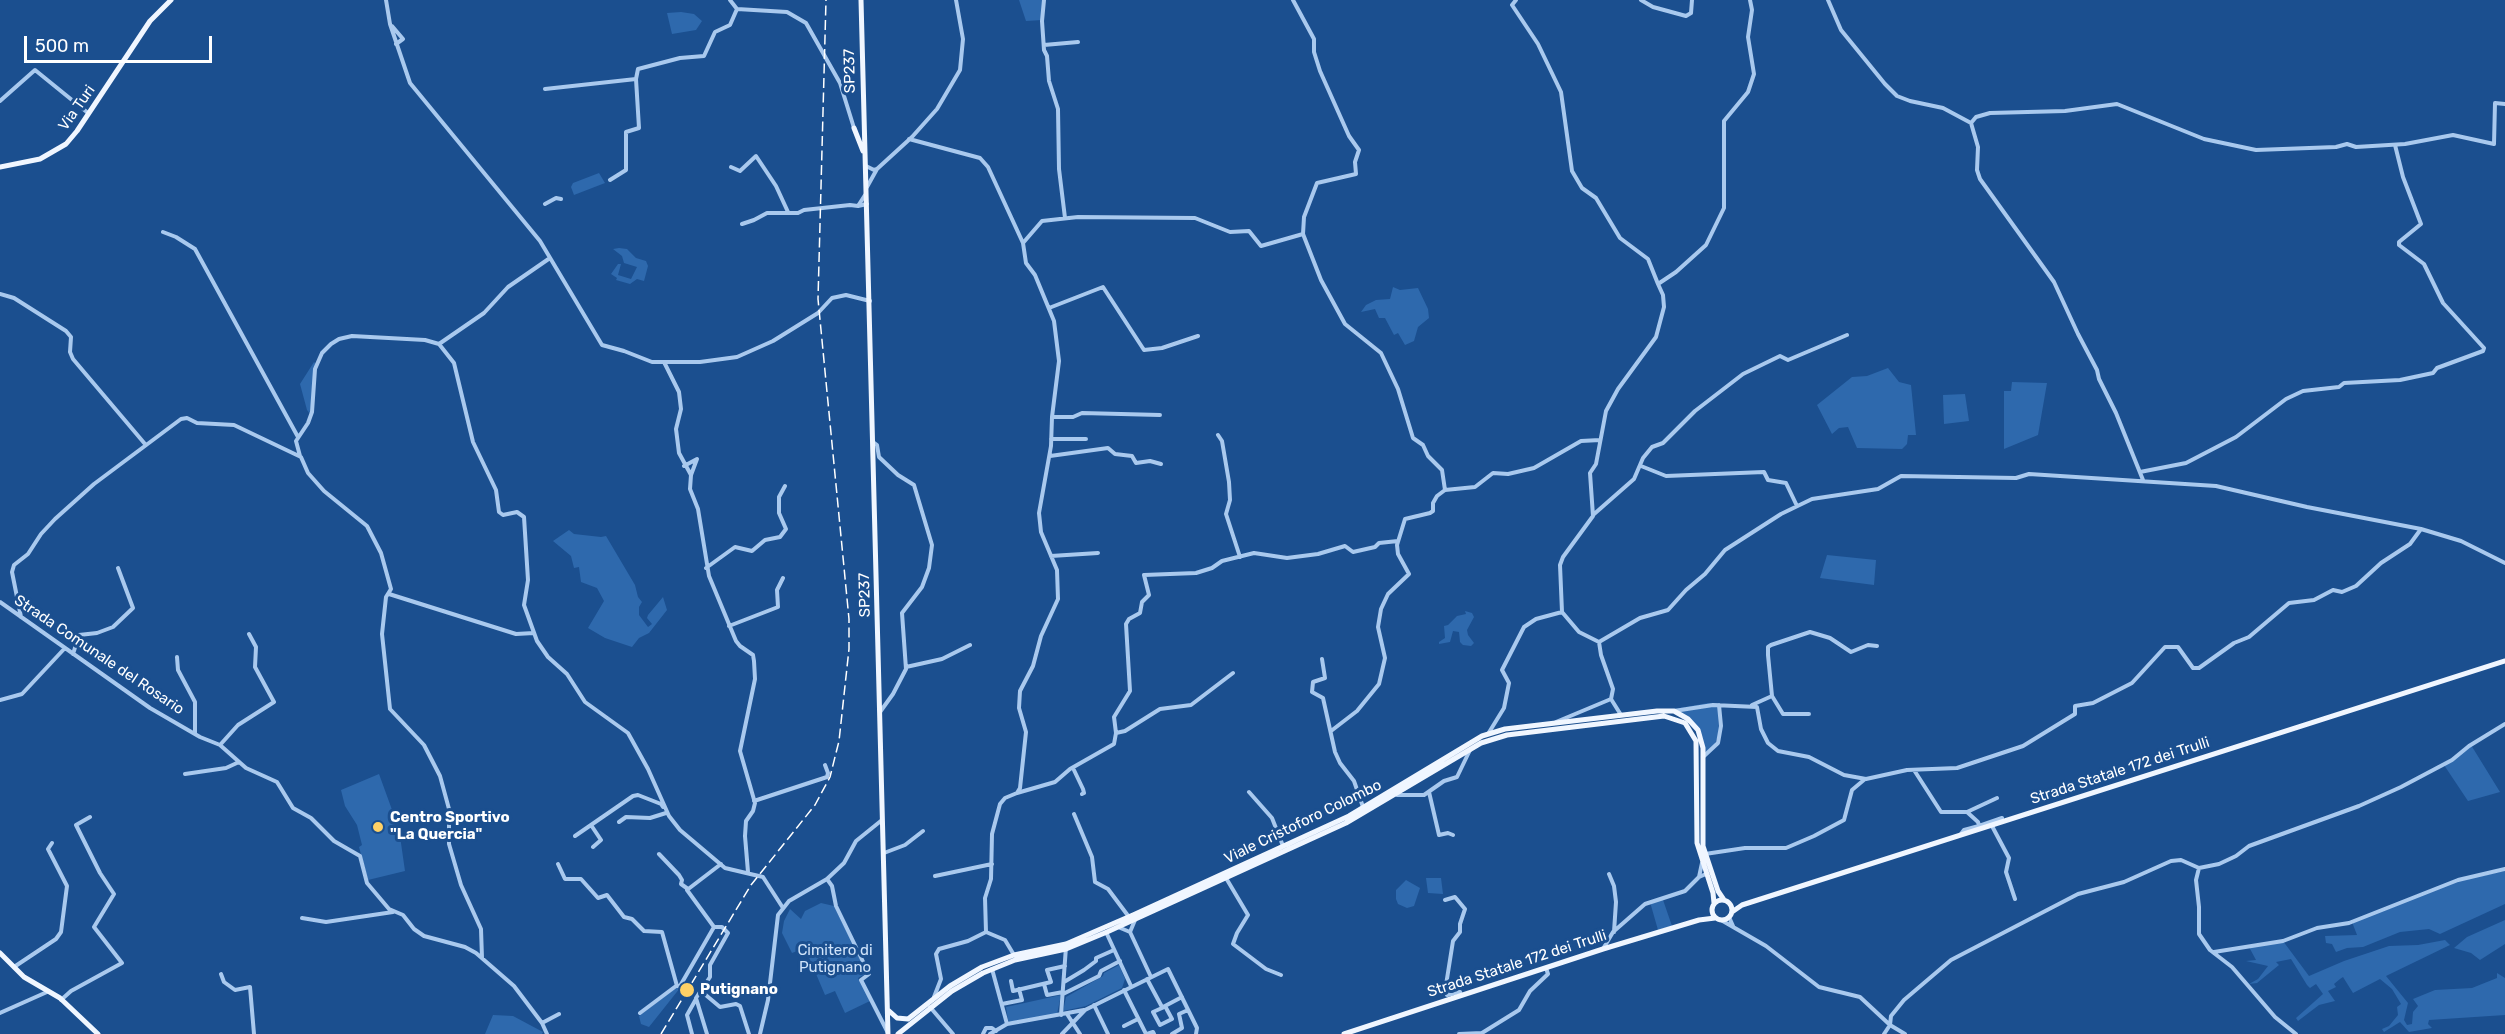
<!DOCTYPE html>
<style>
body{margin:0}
#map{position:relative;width:2505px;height:1034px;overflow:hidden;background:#1b4f8f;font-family:Rubik,sans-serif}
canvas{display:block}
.scale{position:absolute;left:24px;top:36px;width:188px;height:27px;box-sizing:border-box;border:3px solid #fff;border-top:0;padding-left:8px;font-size:18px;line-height:21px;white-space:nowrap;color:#fff;-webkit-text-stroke:4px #1b4f8f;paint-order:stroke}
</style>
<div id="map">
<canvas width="2505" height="1034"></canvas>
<div class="scale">500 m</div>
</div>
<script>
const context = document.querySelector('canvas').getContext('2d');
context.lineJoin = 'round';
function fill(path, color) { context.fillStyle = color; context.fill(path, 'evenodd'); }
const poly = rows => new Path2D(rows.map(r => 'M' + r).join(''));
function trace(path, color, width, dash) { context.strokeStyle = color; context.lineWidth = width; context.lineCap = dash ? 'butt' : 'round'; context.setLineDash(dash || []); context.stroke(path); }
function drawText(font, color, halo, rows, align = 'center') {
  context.font = font + ' Rubik,sans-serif'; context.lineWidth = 6; context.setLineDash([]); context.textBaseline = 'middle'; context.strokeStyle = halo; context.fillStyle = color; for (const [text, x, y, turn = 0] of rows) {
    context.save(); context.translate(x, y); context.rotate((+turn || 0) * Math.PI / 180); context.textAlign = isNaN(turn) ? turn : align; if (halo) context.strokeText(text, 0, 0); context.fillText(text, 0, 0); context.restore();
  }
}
fill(poly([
 [1019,0,1043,0,1042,20,1026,21],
 [681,12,694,14,702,21,696,30,672,34,667,13],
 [599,173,605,183,574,195,571,187,573,183],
 [619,248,627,249,636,258,646,261,648,266,644,281,637,279,630,284,616,280,617,278,611,274,618,264,621,264,618,275,631,279,637,267,624,263,622,256,613,249],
 [1393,287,1400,290,1418,288,1428,309,1429,318,1418,327,1414,341,1405,345,1398,333,1394,335,1385,318,1379,318,1375,309,1361,312,1366,305,1376,300,1390,299],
 [314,362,316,364,310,414,307,410,300,384],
 [1888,368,1899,382,1911,385,1916,435,1908,435,1907,444,1902,449,1857,448,1848,427,1839,428,1832,434,1817,405,1852,377,1867,376],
 [2012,382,2047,383,2038,435,2004,449,2004,391,2011,391],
 [1965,394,1969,421,1944,424,1943,395],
 [569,530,574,534,601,537,606,536,635,585,638,597,642,602,639,607,639,615,648,627,652,624,647,618,648,615,663,597,667,610,649,633,639,638,632,647,605,638,588,628,604,601,597,588,581,582,579,567,574,568,571,556,553,541],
 [1827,555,1876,560,1874,585,1820,578],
 [1465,611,1472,613,1474,617,1467,630,1468,635,1474,643,1471,646,1463,645,1460,642,1459,632,1453,631,1450,642,1439,644,1439,642,1445,638,1444,626,1448,625,1457,616,1466,614],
 [1708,703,1718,703,1719,733,1715,744,1704,754,1700,731,1674,709],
 [2471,745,2500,792,2468,801,2444,765],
 [379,774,399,829,405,871,368,880,359,847,362,845,357,825,345,806,341,790],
 [2505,871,2505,904,2440,934,2429,929,2400,932,2363,947,2347,948,2336,952,2332,944,2326,943,2325,936,2357,935,2352,922,2452,882],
 [1426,878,1441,878,1443,894,1428,893],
 [1406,880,1420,888,1414,906,1407,908,1398,904,1396,899,1396,890],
 [1662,897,1672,926,1658,930,1650,902],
 [821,903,834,906,867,973,858,978,870,1001,845,1013,835,991,825,995,805,948,792,953,782,933,784,921,790,909,801,919,805,911],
 [2505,920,2505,944,2480,960,2471,953,2454,948,2467,937],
 [2445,940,2450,945,2386,976,2408,1003,2404,1020,2407,1025,2412,1024,2413,1012,2418,1006,2413,999,2435,990,2472,988,2497,978,2497,973,2505,978,2505,1015,2429,1020,2428,1024,2432,1028,2409,1032,2400,1022,2384,1032,2382,1029,2389,1026,2398,1015,2397,1007,2401,1004,2392,989,2380,979,2353,993,2343,977,2340,979,2334,984,2336,987,2328,991,2335,1001,2319,1005,2298,1021,2296,1018,2323,994,2316,984,2310,988,2307,985,2291,959,2276,962,2279,965,2257,983,2249,984,2258,979,2268,966,2246,961,2256,960,2249,947,2283,941,2309,976,2344,961,2389,946,2418,945],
 [1119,965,1125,979,1122,988,1086,1006,1063,1011,1066,997,1103,976,1104,973],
 [676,988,680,988,649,1027,641,1024,639,1016],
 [1061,995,1057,1014,1010,1022,1008,1020,1006,1007],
 [493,1015,513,1016,543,1032,542,1034,485,1034]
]), '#2e69ad');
trace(poly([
 [386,0,390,24,410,83,540,241,602,345,624,351,652,362,700,362,737,357,773,341,818,313,832,298,846,295,870,301],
 [730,0,737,9,787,12,806,23,840,83,854,128],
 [1044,0,1042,21,1044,50,1047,56,1049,81,1058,109,1059,169,1065,218],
 [1293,0,1314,39,1314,52,1320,71,1349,136,1359,150,1355,162,1356,174,1317,183,1304,217,1303,234],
 [1516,0,1512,5,1538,44,1561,92,1572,171,1582,188,1596,198,1620,238,1648,259,1658,284],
 [1641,0,1653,7,1686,16,1691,13,1692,0],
 [1828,0,1841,30,1885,84,1897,96,1910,101,1943,108,1971,123,1976,117,1990,113,2065,111,2117,104,2204,139,2256,150,2336,147,2347,144,2356,147,2405,144,2453,135,2494,144,2495,103,2505,104],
 [392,26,403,39,396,44],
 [1044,45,1078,42],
 [545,89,636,79],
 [0,101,35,70,88,113],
 [1971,123,1978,147,1977,170,1980,179,2054,282,2078,334,2097,370,2099,379,2116,413,2143,480],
 [909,139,980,158,988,167,1023,243],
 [866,166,874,170,877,169,867,187],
 [731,167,740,171,756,156,776,186,788,212],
 [877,169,912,137,937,109,960,70,963,39,956,0],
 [610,180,626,170,626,132,639,128,636,79,638,69,680,58,704,56,715,32,730,25,737,9],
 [865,195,858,206,867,204],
 [545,204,556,198,561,199],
 [742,224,754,220,767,213,798,213,804,210,850,205,858,206],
 [163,232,176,237,195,249,298,437],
 [0,294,14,298,66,331,71,337,70,352,73,359,145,444],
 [1049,308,1103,287,1144,350,1162,348,1198,336],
 [439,344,454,363,473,442,496,490,499,512,503,515,517,512,524,517,528,580,524,605,537,641,548,657,567,674,585,702,628,733,648,769,669,816,680,830,725,868,763,877,783,908],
 [664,362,679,392,681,409,676,429,679,453,691,475],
 [1052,417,1073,417,1082,413,1160,415],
 [1218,435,1222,441,1229,482,1230,500,1226,514,1240,557],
 [1051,439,1086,439],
 [873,442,877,445,879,457,898,475,914,485,932,545,929,568,922,587,902,613,906,669,893,694,880,712],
 [300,456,296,441,308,423,312,412,315,369,322,353,331,344,339,339,352,336,425,340,439,344,484,313,508,287,550,258],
 [1050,456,1108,448,1115,454,1132,456,1136,463,1150,461,1161,464],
 [684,466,697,459,691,475,690,489,698,509,709,576,736,641,740,646,753,655,754,661,755,679,740,751,755,803,753,811,746,821,745,836,748,872],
 [1641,466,1666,476,1764,472,1768,480,1786,483,1797,506],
 [2140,472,2186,463,2236,437,2286,399,2303,391,2339,387,2344,383,2400,380,2433,373,2437,368,2483,351,2484,348,2443,303,2424,264,2399,245,2399,242,2421,224,2403,177,2395,145],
 [1593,515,1634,479,1643,458,1652,447,1663,443,1695,411,1743,374,1780,356,1788,360,1847,335],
 [1051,556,1098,553],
 [706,568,735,547,752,551,765,540,780,537,786,529,779,513,779,497,785,486],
 [389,594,516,634,534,633],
 [0,602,150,708,200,737,220,745,246,768,277,782,293,808,311,818,334,841,360,856,367,883,389,909,403,915,414,929,424,936,465,947,476,953,514,986,542,1023,547,1034],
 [1562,612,1560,565,1563,557,1593,516,1590,473,1596,464,1606,411,1618,389,1656,337,1664,307,1663,295,1658,284,1676,272,1706,245,1724,208,1724,121,1748,92,1754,74,1748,37,1752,10,1750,0],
 [21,617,12,572,14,565,28,554,41,534,55,519,94,484,181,419,187,418,197,423,234,425,301,457,308,473,324,491,367,526,381,553,391,589,386,597,382,634,390,709,424,745,440,776,449,809,449,844,461,885,481,929,482,958],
 [729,626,778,607,777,590,783,578],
 [73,654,79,635,97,633,113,627,133,608,118,568],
 [177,657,178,670,195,702,195,734],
 [1322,659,1325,678,1313,682,1312,692,1323,698,1335,752,1340,763,1354,781,1363,807],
 [906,667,942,659,970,645],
 [1772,696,1783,714,1809,714],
 [0,700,22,694,65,648],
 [1752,705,1772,696,1768,655,1768,647,1771,645,1810,632,1830,638,1851,652,1868,645,1877,646],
 [1674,711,1713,705,1757,707,1761,729,1768,743,1778,751,1809,757,1844,775,1866,779,1907,770,1957,768,2023,746,2075,714,2075,706,2093,703,2132,683,2165,647,2178,647,2193,668,2199,668,2234,643,2249,637,2289,603,2314,600,2333,590,2342,592,2356,586,2381,563,2410,544,2421,529,2461,541,2505,563],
 [1621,715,1611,699,1613,689,1601,655,1599,642,1640,618,1668,610,1686,590,1705,574,1725,550,1781,514,1812,499,1878,489,1901,476,2016,478,2029,474,2216,486,2307,507,2421,529],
 [1556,722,1611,699],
 [1331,731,1357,711,1379,684,1385,658,1378,627,1381,609,1388,594,1409,574,1398,554,1397,545,1405,519,1430,513,1433,511,1433,503,1437,496,1445,490,1475,487,1493,473,1508,474,1534,468,1581,441,1600,440],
 [1116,733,1125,731,1160,709,1191,705,1233,673],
 [1488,734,1504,708,1509,683,1502,670,1524,627,1536,619,1562,612,1579,632,1599,642],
 [220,745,238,725,274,702,255,667,256,647,249,634],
 [1703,757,1718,743,1721,726,1719,705],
 [1073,768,1083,789,1084,793,1082,794],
 [1914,770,1941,812,1967,812,1978,822,1979,826,1964,830,1961,834],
 [185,774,226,768,239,762],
 [1249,792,1272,818,1283,846],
 [1429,792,1439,835,1448,833,1453,835],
 [1017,793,1020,788,1026,732,1019,708,1020,691,1033,666,1041,636,1058,599,1057,570,1041,532,1039,513,1051,446,1052,417,1059,361,1054,321,1035,275,1026,263,1023,243,1042,221,1078,217,1195,218,1230,232,1249,231,1261,246,1303,234,1321,280,1345,324,1381,353,1398,389,1413,438,1423,445,1428,456,1442,470,1445,490],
 [1397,795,1424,795,1444,781,1457,777,1470,750],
 [754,801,827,777,828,773,825,765],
 [1967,812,1997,798],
 [1074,814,1092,857,1095,882,1108,889,1129,917],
 [619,822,626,817,650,818,666,813],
 [591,825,601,840,593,847],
 [1979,826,2002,818],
 [1992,826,2009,858,2006,872,2015,899],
 [575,836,633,796,638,795,661,804,663,807],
 [884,853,905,845,923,831],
 [659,854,679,875,682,880,681,884,688,889],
 [1705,854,1745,848,1786,848,1814,836,1844,820,1852,790,1865,779],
 [558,864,565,879,581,879,598,898,607,895,624,917,632,919,644,931,662,932,677,986],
 [2199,868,2196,880,2199,907,2199,934,2210,950,2232,967,2275,1017,2296,1034],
 [1609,874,1614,886,1616,902,1614,932],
 [935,876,992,864],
 [1699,877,1702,863],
 [1226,878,1248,915,1237,933,1233,944,1266,969,1281,975],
 [827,879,832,886,836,906,869,974,861,980,887,1031],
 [1445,900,1455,897,1465,909,1460,924,1460,932,1453,941,1446,985,1447,995,1460,992,1461,995],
 [1729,917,1733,926],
 [302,918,326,922,393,912],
 [1721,920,1766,946,1819,987,1860,997,1890,1025,1905,1034],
 [1118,927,1130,932,1135,920],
 [986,932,985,898,991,879,992,834,1000,804,1005,798,1017,793,1055,782,1070,769,1114,744,1116,733,1114,717,1130,691,1126,624,1129,619,1140,613,1142,602,1149,595,1144,575,1196,573,1212,568,1222,561,1254,553,1287,558,1318,554,1345,546,1353,552,1375,547,1379,543,1398,541],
 [1106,932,1131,986],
 [1130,932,1151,977],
 [1603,949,1613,932,1645,904,1685,891,1699,877,1706,874],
 [2214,952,2283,941,2317,928,2349,923,2458,880,2505,869],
 [14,967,56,939,61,932,67,886,48,849,52,843],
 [992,969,1007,1024],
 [221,974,224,982,235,990,250,987,254,1034],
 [1147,979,1162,1007],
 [1011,981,1013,991,1051,982,1047,970,1065,966],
 [1064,982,1084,970,1096,961,1096,958,1114,950],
 [1044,984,1047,995,1063,992],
 [1124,990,1146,1034],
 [701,991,720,1007,736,1004,740,1006,749,1034],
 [1063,994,1099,976,1101,971,1120,961],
 [934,997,941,979,936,954,939,949,968,941,986,932,1005,940,1014,955],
 [61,1000,71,991,122,963,94,927,114,894,100,873,76,825,90,817],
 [1002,1004,1022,1000,1019,989],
 [1094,1005,1108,1034],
 [1165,1006,1172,1019,1160,1025,1153,1012,1162,1008,1165,1006,1182,997],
 [930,1007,953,1034],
 [0,1013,47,992],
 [640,1013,676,986,680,986,714,927],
 [1067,1014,1080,1034],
 [1061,1015,1066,947],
 [542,1023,559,1014],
 [1124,1026,1138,1019],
 [692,1034,687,1015,696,999],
 [707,1034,696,998,710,977,710,965,728,933,722,927,714,927,687,890,721,864],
 [760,1034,768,1000,778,915,789,901,827,879,844,863,856,841,882,820],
 [983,1034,986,1028,992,1028,996,1031],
 [990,1034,1007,1024,1084,1010],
 [1062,1034,1085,1010,1168,969,1197,1028,1196,1034],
 [1147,1034,1153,1032,1154,1034],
 [1172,1034,1182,1028,1179,1014,1188,1010],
 [1459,1034,1482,1033,1519,1010,1530,991,1548,974,1546,968],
 [1884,1034,1890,1025,1891,1016,1904,1000,1951,960,2078,894,2124,882,2171,861,2181,860,2199,868,2219,864,2236,856,2249,846,2359,806,2401,787,2452,760,2469,746,2505,724]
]), '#a9c9ee', 4);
trace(poly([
 [861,0,888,1034],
 [854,128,863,151],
 [0,167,40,159,66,144,77,131,150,21,171,0],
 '1712 910a10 10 0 1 1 20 0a10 10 0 1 1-20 0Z',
 [1732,912,1742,905,2505,661],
 [0,953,24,977,60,998,98,1034],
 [888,1010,897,1018,908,1019,950,986,982,967,1014,955,1066,944,1133,915,1349,816,1482,736,1505,729,1657,711,1674,711,1688,719,1698,730,1703,748,1703,846,1718,891,1724,900],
 [898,1034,952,991,983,973,1015,960,1066,949,1107,932,1346,823,1481,743,1507,735,1664,716,1685,723,1696,741,1697,843,1713,893,1714,903],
 [1344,1034,1603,949,1699,920,1715,918]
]), '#f0f6ff', 5);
trace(poly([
 [661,1034,751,885,815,805,830,777,839,741,849,649,849,619,818,299,826,0]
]), '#fff', 1.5, [10, 4.5]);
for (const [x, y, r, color] of [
 [378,827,6,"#ffd166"],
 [687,990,8,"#ffd166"]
]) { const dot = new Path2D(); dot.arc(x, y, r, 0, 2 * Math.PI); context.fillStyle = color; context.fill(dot); trace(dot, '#1b4f8f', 2); }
drawText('15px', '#fff', '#1b4f8f', [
 ["SP237",850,71,-91],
 ["Via Turi",77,108,-55],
 ["SP237",865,595,-91],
 ["Strada Comunale del Rosario",99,655,34],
 ["Strada Statale 172 dei Trulli",2120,771,-18],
 ["Viale Cristoforo Colombo",1303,822,-26],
 ["Strada Statale 172 dei Trulli",1517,964,-18]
]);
drawText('bold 15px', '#fff', '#1b4f8f', [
 ["Centro Sportivo",390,818],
 ["\"La Quercia\"",390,835],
 ["Putignano",700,990]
], 'left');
drawText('15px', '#cfe3fa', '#1b4f8f', [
 ["Cimitero di",835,951],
 ["Putignano",835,968]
]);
</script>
